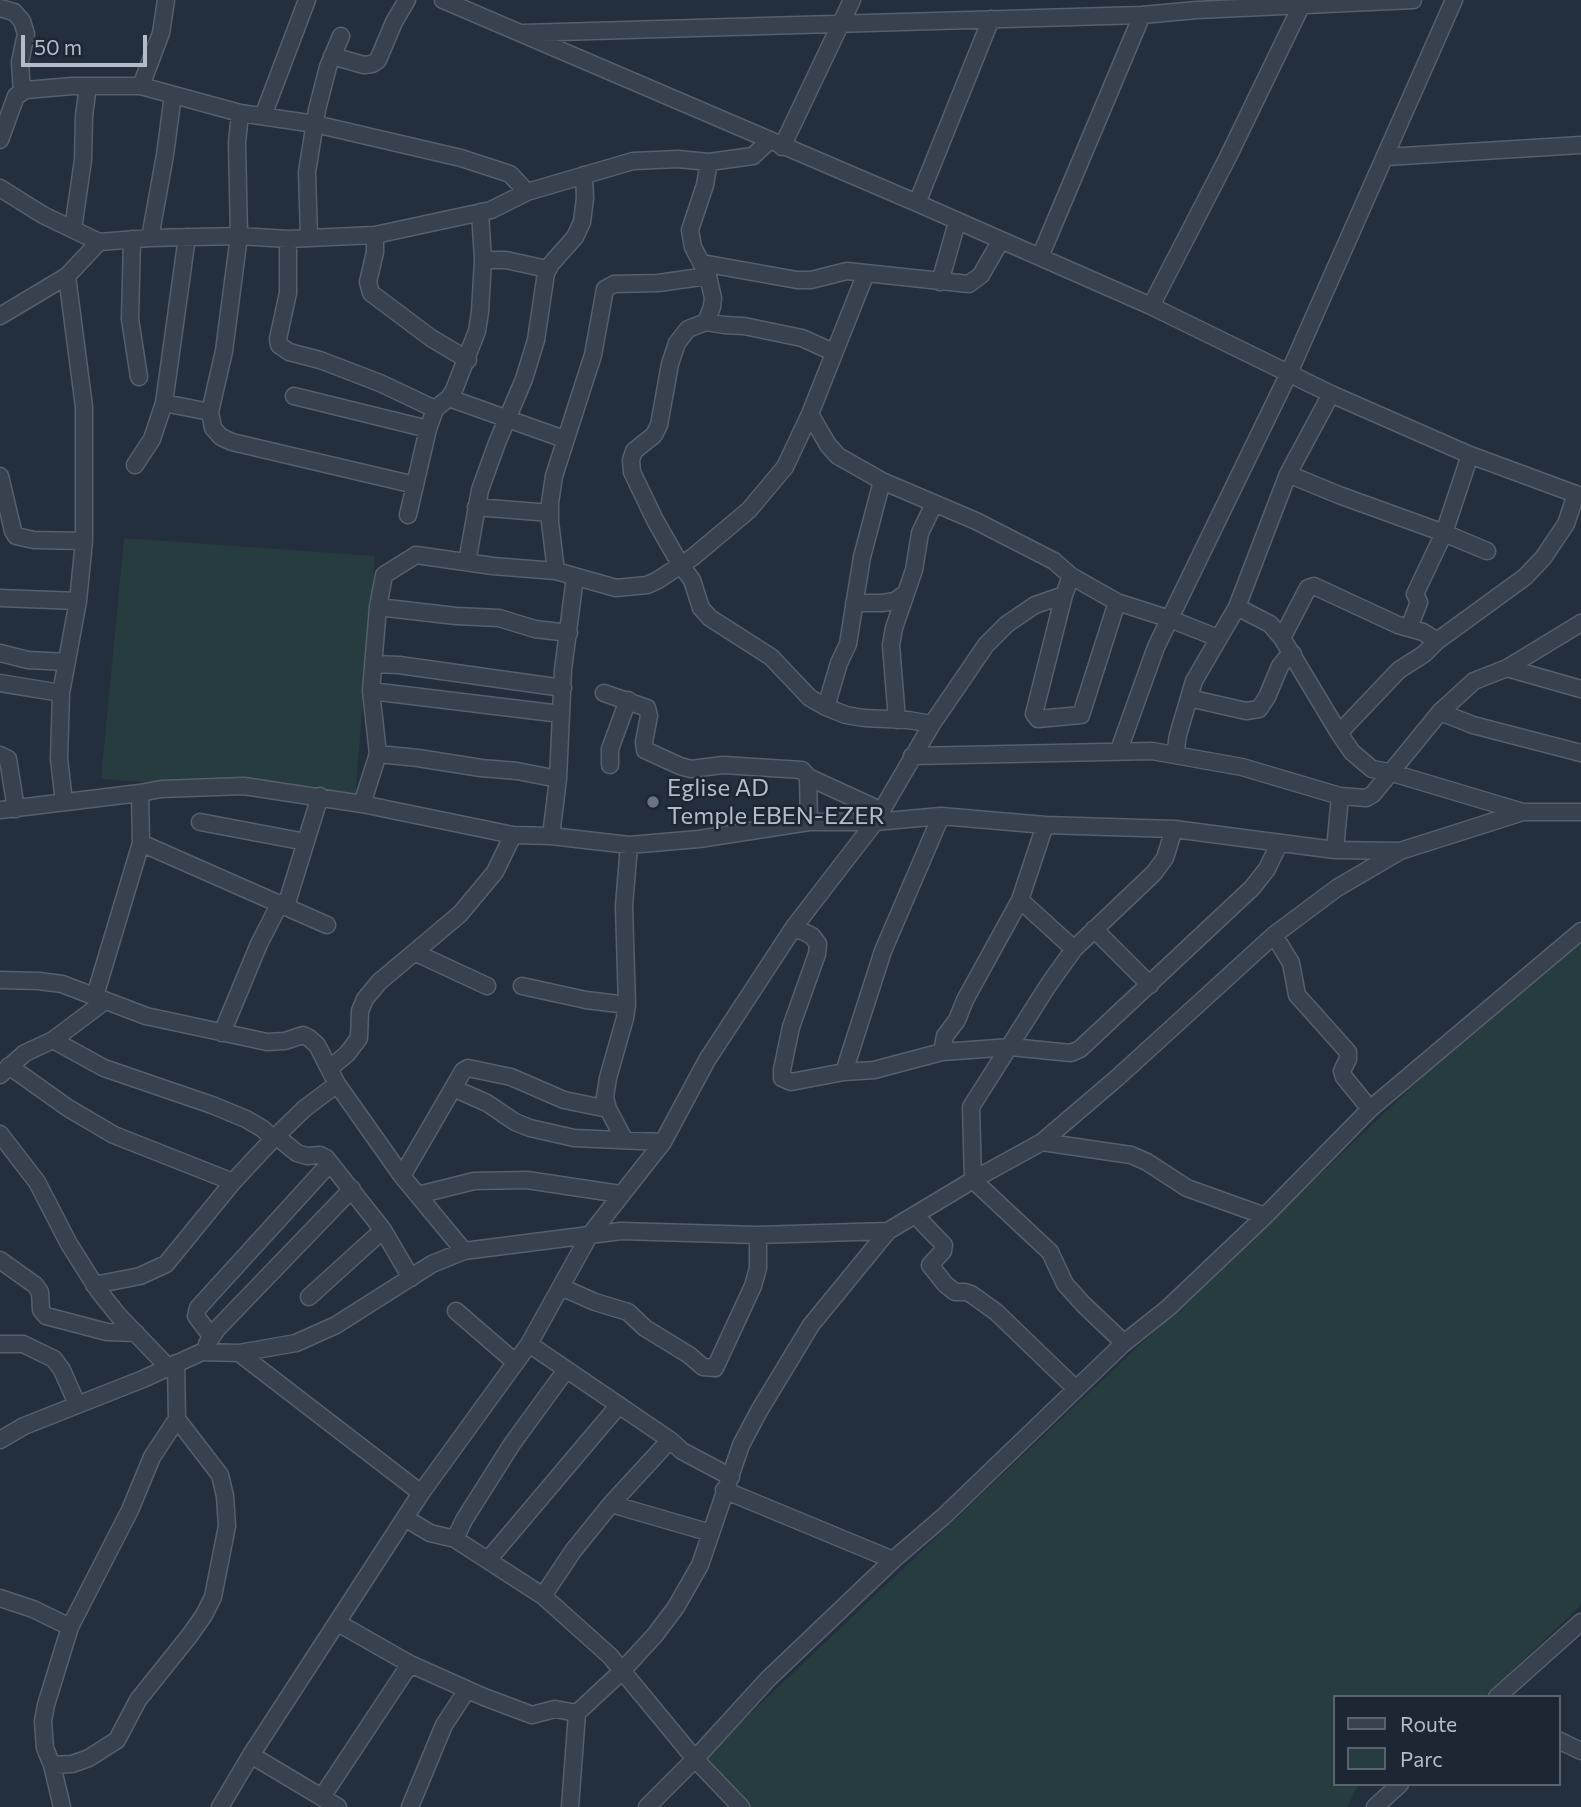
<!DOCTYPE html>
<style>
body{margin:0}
#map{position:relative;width:1581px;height:1807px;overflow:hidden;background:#242f3e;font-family:Commissioner,sans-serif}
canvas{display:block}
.legend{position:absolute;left:1333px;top:1695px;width:228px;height:91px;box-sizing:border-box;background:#1d2633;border:2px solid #59626f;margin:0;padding:9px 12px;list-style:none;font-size:21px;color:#b4bcc9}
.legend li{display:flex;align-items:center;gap:14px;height:35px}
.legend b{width:35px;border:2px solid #59626f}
.scale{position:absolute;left:21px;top:35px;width:126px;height:32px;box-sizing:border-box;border:4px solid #b4bcc9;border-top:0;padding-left:9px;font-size:21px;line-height:24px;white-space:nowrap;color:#b4bcc9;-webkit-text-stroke:5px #1d2633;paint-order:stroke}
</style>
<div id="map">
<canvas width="1581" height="1807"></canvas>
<ul class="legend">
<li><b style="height:9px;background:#38414e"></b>Route</li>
<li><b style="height:19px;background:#263c3f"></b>Parc</li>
</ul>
<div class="scale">50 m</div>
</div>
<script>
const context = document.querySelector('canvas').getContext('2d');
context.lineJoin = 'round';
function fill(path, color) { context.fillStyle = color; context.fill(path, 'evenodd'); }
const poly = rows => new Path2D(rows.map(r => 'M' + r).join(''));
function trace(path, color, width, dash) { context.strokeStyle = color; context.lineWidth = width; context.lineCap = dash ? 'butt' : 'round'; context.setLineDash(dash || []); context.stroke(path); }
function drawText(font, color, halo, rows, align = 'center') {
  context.font = font + ' Commissioner,sans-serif'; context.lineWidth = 5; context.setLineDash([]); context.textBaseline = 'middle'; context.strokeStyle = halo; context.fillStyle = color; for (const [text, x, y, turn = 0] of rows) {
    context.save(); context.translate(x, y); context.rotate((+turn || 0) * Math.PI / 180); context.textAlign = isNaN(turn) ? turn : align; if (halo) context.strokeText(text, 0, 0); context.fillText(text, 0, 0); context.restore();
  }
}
fill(poly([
 [124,538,375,556,355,797,101,779],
 [1581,927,1581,1605,1484,1697,1334,1697,1334,1784,1359,1784,1347,1807,746,1807,701,1760]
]), '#263c3f');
const minor = poly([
 [443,0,917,203,1151,306,1331,394,1470,455,1581,496],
 [0,8,14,12,22,21,26,34,20,62,22,92],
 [524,33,1142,15,1197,10,1413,0],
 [332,56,364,65,372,64,378,60,394,22,407,0],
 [141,86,161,33,166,0],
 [240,113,237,143,239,236,224,351,210,412,213,428,221,437,232,442,415,485],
 [263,116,307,0],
 [0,140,16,96,26,90,72,86,141,86,240,113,315,124,461,158,510,174,527,192],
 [782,147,852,0],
 [1386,157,1581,145],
 [709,162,705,185,690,230,693,247,708,276,713,298,712,307,706,322,688,329,677,343,670,364,659,425,654,435,634,451,631,460,632,472,655,520,680,564,692,580,701,608,710,618,771,657,810,698,826,707,846,715,864,718,908,720,932,724],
 [0,188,43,215,99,242],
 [917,203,991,19],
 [73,229,83,160,84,116,88,86],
 [375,235,375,252,368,282,371,293,431,338,468,360],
 [309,237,307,172,317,110,328,67,341,36],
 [150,238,165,155,173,95],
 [132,239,130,319,139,377],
 [288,239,288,293,278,339,279,345,289,352,320,360,380,383,435,409],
 [1040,257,1142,15],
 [483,260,506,260,547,269],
 [702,263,797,280,811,280,847,271,969,284,981,275,1001,240],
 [940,282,957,222],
 [1151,306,1228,157,1304,0],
 [0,316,67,276,99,242,150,238,239,236,288,239,375,235,491,210,527,192,633,161,678,159,709,162,753,156,769,141],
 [706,322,724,325,744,326,802,338,833,352],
 [294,396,428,429],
 [449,398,564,439],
 [164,403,210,412],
 [810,414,828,445,838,456,882,481,976,521,1054,561,1071,576],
 [135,465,152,439,164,403,187,237],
 [1288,474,1339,495,1444,533,1487,551],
 [0,476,13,531,16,536,34,540,84,541],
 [476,507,550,513],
 [408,515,428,429,435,409,449,398,454,390,477,331,480,312,483,260,480,212],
 [467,562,480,490,497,443,524,379,536,340,546,273,551,264,575,237,582,222,585,198,584,175],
 [556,571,550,522,550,503,554,476,593,355,605,289,614,284,658,283,708,276],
 [1064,595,1034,714,1038,719,1081,715,1117,602],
 [0,598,78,601],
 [854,603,882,603,895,601,906,593],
 [378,607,456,616,499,618,535,629,569,633],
 [1237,607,1270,624,1282,638,1339,733,1352,752,1372,769,1389,772,1523,812],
 [1409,628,1419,602,1415,594,1444,533,1470,455],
 [1282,638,1308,588,1314,586,1398,625,1423,632,1437,641],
 [0,653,28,660,67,662],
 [373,664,399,665,563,688],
 [1507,668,1581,689],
 [0,683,61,693],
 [371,691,561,714],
 [604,693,647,708,649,716,644,742,645,750,680,766,691,769,723,765,802,770,808,777,809,822],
 [1189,698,1246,711,1259,709,1267,697,1280,666,1289,655,1293,654],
 [826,707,839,663,848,644,862,557,882,481],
 [1440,712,1473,725,1581,753],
 [897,720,891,645,894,628,914,570,920,533,934,504],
 [1339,733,1399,670,1424,654,1437,641,1525,577,1543,558,1566,524,1576,494],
 [1119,750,1156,647,1289,373,1454,0],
 [378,754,418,758,481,768,517,771,558,779],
 [0,755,8,759,16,809],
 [1175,755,1178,735,1194,681,1237,607,1288,474,1331,394],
 [912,756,1152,751,1242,767,1340,796,1366,798,1373,794,1440,712,1474,681,1507,668,1581,623],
 [610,765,610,749,628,700],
 [808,777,882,811],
 [140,793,161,789,244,786,362,804,513,835,551,836,629,845,699,839,809,822,875,822,941,816,1045,825,1174,829,1335,850,1400,851,1523,812,1581,812],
 [64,802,59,759,61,693,78,601,84,541,84,407,67,276],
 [362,804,378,754,371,691,378,607,384,575,416,555,493,566,556,571,616,588,647,585,658,580,693,557,749,510,785,467,810,414,866,273],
 [0,810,140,793,141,843,95,996],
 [941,816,883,951,844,1072,874,1070,942,1052,1011,1047,1071,1053,1080,1049,1252,888,1267,869,1279,844],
 [200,822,306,842],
 [551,836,558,779,563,670,575,577],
 [141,843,327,925],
 [1335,850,1340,796],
 [1020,900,1074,949],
 [286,906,320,796],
 [794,927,812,936,818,944,817,954,791,1027,782,1070,782,1078,791,1082,844,1072],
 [1094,929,1150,985],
 [1274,935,1291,963,1297,995,1348,1052,1348,1059,1342,1071,1344,1077,1370,1109],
 [416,953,487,986],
 [0,980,39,981,62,984,146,1016,267,1042,285,1041,303,1035,309,1038,317,1045,337,1084,402,1176,464,1251],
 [522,986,586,1000,627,1005],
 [222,1033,259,944,280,903],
 [53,1040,104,1068,212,1105,246,1119,263,1129,273,1139],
 [942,1052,945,1036,957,1020,965,1000,1020,900,1045,825],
 [9,1066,68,1108,114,1135,233,1182],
 [330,1068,347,1054,359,1038,360,1011,365,999,379,982,460,914,495,872,513,835],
 [0,1075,25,1053,53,1040,105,1001],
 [453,1088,487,1103,515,1122,530,1128,574,1138,663,1142],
 [0,1134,37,1182,69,1244,98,1290,118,1315,168,1367],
 [276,1136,297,1153,307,1156,320,1155,326,1158,383,1230,411,1278],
 [624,1139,608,1109,605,1097,608,1078,625,1018,627,1005,624,906,629,845],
 [1042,1142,1131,1155,1147,1162,1187,1188,1265,1216],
 [402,1176,463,1071,468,1068,511,1077,564,1100,608,1109],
 [418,1195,474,1181,527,1180,620,1194],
 [915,1215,944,1245,943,1251,930,1265,945,1284,955,1292,965,1292,971,1294,996,1312,1076,1389],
 [0,1260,35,1285,40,1292,41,1310,46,1316,107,1332,136,1333],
 [94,1285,140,1276,166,1264,233,1182,273,1139,304,1109,337,1084],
 [561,1287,595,1302,628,1312,645,1328,689,1355,703,1367,715,1368,753,1286,758,1268,758,1235],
 [309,1297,383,1230],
 [456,1311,515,1362],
 [211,1336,196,1316,198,1308,330,1163],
 [1124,1343,1083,1304,1065,1284,1050,1252,973,1180,971,1107,1049,984,1074,949,1154,873,1165,858,1174,829],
 [0,1344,23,1344,54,1359,62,1370,77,1404],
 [207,1344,217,1329,352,1189],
 [529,1344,670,1440,682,1451,731,1477],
 [239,1353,421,1493],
 [0,1440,24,1426,143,1379,202,1352,239,1353,296,1343,336,1325,432,1264,464,1251,621,1231,758,1235,888,1231,973,1180,1042,1142,1117,1078,1274,935,1337,888,1400,851],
 [724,1490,893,1560],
 [611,1504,711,1533],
 [405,1518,430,1533,455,1539,543,1596,610,1656,695,1759,741,1807],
 [455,1539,464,1520,512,1444,566,1370],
 [488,1560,619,1405],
 [543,1596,573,1551,611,1504,670,1440],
 [0,1598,33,1609,70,1627],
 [338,1623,410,1664,484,1697,532,1715,555,1709,577,1713],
 [1497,1697,1581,1622],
 [1558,1740,1581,1751],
 [251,1755,338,1807],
 [52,1765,72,1764,89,1758,117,1740,138,1700,190,1635,204,1615,213,1597,227,1526,225,1496,220,1475,177,1419,176,1363],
 [322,1797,410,1664],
 [62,1807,52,1765,45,1748,43,1721,46,1705,70,1627,130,1510,152,1457,177,1419],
 [220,1807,251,1755,421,1493,529,1344,589,1236,663,1142,707,1060,794,927,875,822,932,724,986,645,1007,624,1035,605,1064,595,1071,576,1117,602,1170,619,1218,638],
 [410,1807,444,1725,467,1690],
 [570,1807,577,1713,621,1672,655,1635,676,1607,700,1565,741,1445,759,1411,811,1325,888,1231],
 [647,1807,695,1759,768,1679,893,1560,943,1517,1124,1343,1168,1308,1265,1216,1370,1109,1581,931],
 [1375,1807,1400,1784]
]);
trace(minor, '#565f6c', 19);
trace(minor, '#38414e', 16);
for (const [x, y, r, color] of [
 [653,802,7,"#6b7280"]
]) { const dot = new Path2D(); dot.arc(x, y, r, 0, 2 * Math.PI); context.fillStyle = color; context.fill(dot); trace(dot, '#1d2633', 2.5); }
drawText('24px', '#b4bcc9', '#1d2633', [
 ["Eglise AD",667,788],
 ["Temple EBEN-EZER",667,816]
], 'left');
</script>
